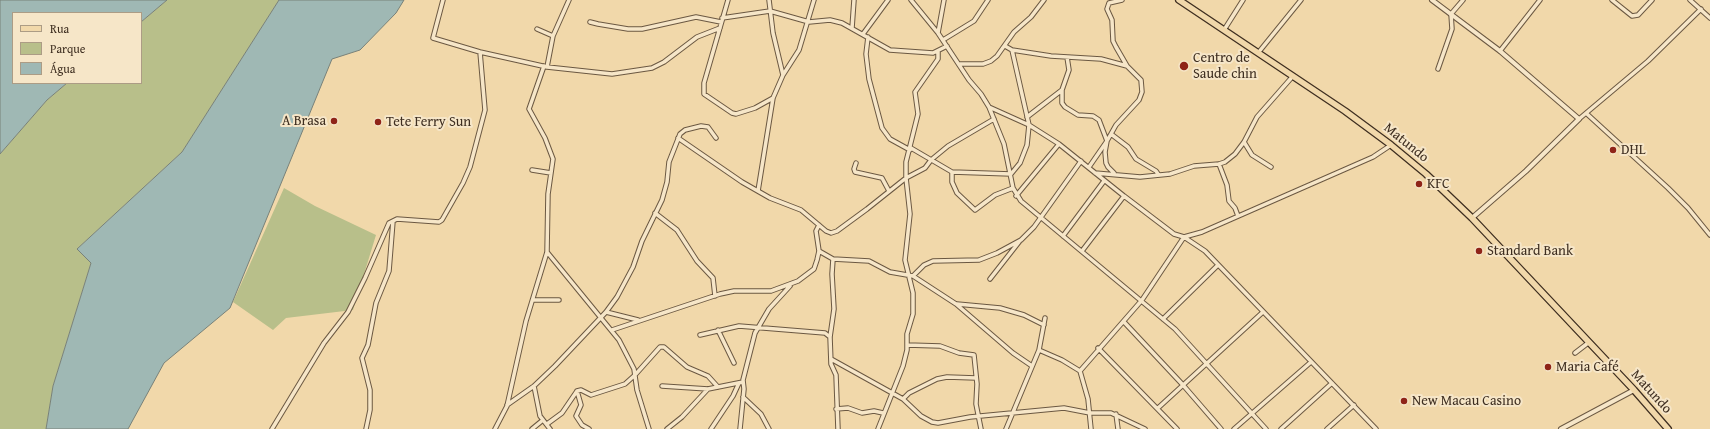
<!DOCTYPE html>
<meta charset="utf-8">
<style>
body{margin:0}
#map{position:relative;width:1710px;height:429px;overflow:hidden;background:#f1d8aa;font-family:"Gentium Book Plus",serif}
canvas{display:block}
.legend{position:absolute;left:12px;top:12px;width:130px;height:72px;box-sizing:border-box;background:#f6e6c8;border:1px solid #ac9c85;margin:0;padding:5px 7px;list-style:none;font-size:12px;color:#3e2e20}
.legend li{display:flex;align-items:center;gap:8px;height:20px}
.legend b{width:20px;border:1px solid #ac9c85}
</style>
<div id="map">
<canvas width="1710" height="429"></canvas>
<ul class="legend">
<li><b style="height:5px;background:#f1d8aa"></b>Rua</li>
<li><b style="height:11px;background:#b8bf8a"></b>Parque</li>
<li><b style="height:11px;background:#9fb8b4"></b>Água</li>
</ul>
</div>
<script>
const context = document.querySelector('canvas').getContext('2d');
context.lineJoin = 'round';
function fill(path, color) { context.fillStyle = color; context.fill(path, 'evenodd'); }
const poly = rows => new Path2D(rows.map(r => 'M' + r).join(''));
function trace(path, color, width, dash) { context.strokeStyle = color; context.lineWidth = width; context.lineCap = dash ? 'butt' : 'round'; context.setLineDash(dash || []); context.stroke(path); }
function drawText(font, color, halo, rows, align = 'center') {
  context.font = font + ' "Gentium Book Plus",serif'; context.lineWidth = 4; context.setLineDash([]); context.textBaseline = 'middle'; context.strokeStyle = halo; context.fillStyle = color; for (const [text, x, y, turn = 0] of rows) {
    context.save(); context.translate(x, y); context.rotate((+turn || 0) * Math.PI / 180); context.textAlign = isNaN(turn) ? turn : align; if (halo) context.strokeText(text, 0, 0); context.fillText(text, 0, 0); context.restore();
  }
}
fill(poly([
 [167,0,279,0,182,152,77,249,91,263,53,386,46,429,0,429,0,154,47,100,67,83,141,83,141,22],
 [284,188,315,206,376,235,353,310,286,318,273,330,233,302]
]), '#b8bf8a');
const water = poly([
 [0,0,167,0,141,22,141,13,13,13,13,83,67,83,47,100,0,154,0,0],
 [279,0,404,0,396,13,360,50,332,59,230,308,164,363,128,429,46,429,53,386,91,263,77,249,182,152,279,0]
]);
fill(water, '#9fb8b4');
trace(water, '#788179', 1);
const minor = poly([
 [443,0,433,38,480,52,547,67,612,74,652,68,664,62,697,37,720,28],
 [728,0,704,83,704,94,732,113,736,114,755,108,773,98],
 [769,0,773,33,783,75],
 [911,0,938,33,969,80,981,94,989,107,1004,144,1013,188,1021,201,1175,329,1266,429],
 [1122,0,1109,3,1107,9,1112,20,1113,41,1116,47,1127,66],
 [1612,0,1632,16,1638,15,1652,0],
 [1690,0,1710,18],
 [722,18,770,11,809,22,830,20,842,23,890,50,933,53,947,46],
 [590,22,598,24,628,29,642,29,696,17,721,22],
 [852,28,854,0],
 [537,29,553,36],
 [1224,30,1243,0],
 [938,33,944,0],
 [863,34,888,0],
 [868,37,866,54,869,79,882,128,890,139,910,150],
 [943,40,974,21,988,0],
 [1005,46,1012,50,1051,56,1101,59,1127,66,1141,80,1142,92,1139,100,1116,125,1107,141,1089,167],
 [1500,51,1540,0],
 [1258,53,1301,0],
 [1067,57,1069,70,1062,90,1062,103,1065,107,1078,115,1093,116,1099,120,1107,141,1105,152,1106,163,1108,167,1114,173],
 [960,64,983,64,991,61,997,56,1014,32,1031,17,1044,0],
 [547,67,553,36,569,0],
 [1438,69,1452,29,1451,14,1463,0],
 [989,107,1029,125,1059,144,1124,196,1174,234,1184,237,1205,251,1376,429],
 [1587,114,1668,188,1688,208,1710,235],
 [1027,117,1062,90],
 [1579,119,1648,61,1701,9],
 [1111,134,1128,147,1136,159,1156,171,1158,174],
 [678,138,742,182,770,198,801,210,826,231,831,233,837,231,867,209,906,178,925,168,931,160,948,146,994,119],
 [1244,142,1252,155,1271,167],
 [911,148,952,172,1011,174,1020,163,1027,145,1029,125,1012,50],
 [856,163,854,169,855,172,882,178,889,191],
 [1219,164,1227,185,1229,201,1235,208,1238,216],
 [532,170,551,173],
 [952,172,952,182,957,193,975,210,995,195,1013,188],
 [1095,173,1140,177,1170,174,1194,166,1219,164,1225,162,1235,154,1244,142,1257,117,1293,76],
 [758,191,773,98,783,75,799,50,814,0],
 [1016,196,1059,144],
 [655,213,677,230,697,261,713,278,715,296],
 [1063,236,1104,181],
 [819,251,833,259,869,261,890,272,913,276,956,304,1013,353,1032,366],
 [1082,251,1124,196],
 [547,252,619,340,634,369,637,390,649,429],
 [833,259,832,274,834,309,830,337,831,364,836,375,838,429],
 [913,276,924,265,933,261,979,260,997,253,1021,240,1034,227,1081,161],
 [990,279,1019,242],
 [533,300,559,300],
 [957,304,1000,308,1024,315,1044,325],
 [606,312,638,320],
 [1163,319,1218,265],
 [1124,322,1183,385,1221,429],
 [612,330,720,294,734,291,771,291,798,281,814,269,817,260,819,251,816,231,819,225],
 [718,330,734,363],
 [700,335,739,326,825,333,830,337],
 [907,345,940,346,959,353,974,355,977,384,976,404,981,429],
 [1098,348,1177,429],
 [1039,350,1062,360,1080,371,1088,399,1091,429],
 [1575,353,1588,343],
 [831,359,903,399,921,416,932,422,938,423,970,417,1064,408,1090,413,1111,413,1145,429],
 [1080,371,1142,300,1184,237,1202,232,1373,157,1391,145],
 [534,386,540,416,550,429],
 [662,386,708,389,743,382],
 [577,391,581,405,576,416,582,425,589,429],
 [743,397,761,414,769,429],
 [903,399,909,393,937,379,947,377,976,378],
 [507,405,534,386,555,366,606,312,617,297,633,267,642,241,662,200,667,182,669,162,680,134,685,130,701,126,708,127,716,138],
 [1158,408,1263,312],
 [836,409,848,408,862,413,874,411,883,413],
 [1116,414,1118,429],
 [547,424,562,413,577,391,581,390,591,395,625,384,635,375,660,347,664,347,687,367,708,376,718,387],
 [272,429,324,343,348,312,365,278,389,223,397,219,439,222,442,220,463,183,470,167,485,110,480,52],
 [366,429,370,410,370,390,362,358,368,345,376,303,389,271,393,221],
 [495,429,507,406,526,321,547,252,548,194,553,159,545,138,529,109,544,66],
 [532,429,543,420],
 [667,429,682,417,708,389],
 [711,429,733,396,739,383],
 [740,429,744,389,743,380,755,333,769,309,790,286],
 [878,429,903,366,907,350,907,334,913,314,913,293,905,260,910,214,906,178,906,162,918,114,915,92,938,59,938,52],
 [1006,429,1039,350,1045,318],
 [1234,429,1311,362],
 [1281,429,1332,383],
 [1327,429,1354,405]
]);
const tertiary = poly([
 [1432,0,1500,51,1579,119,1526,171,1472,218],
 [1561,429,1634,390]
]);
const primary = poly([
 [1179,0,1345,111,1391,145,1426,174,1472,218,1634,390,1668,429]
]);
trace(minor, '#6b5842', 5.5);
trace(tertiary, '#6b5842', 6);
trace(primary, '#3e2e20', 8);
trace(minor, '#f6e6c8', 3.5);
trace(tertiary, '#f6e6c8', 4);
trace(primary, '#f1d8aa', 5.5);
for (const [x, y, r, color] of [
 [1184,66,5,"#8f2418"],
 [334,121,4,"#8f2418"],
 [378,122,4,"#8f2418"],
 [1613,150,4,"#8f2418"],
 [1419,184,4,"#8f2418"],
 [1479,251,4,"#8f2418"],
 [1548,367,4,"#8f2418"],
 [1404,401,4,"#8f2418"]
]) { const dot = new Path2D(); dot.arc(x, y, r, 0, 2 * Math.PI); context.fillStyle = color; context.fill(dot); trace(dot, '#f6e6c8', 1.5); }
drawText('14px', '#3e2e20', '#f6e6c8', [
 ["Centro de",1193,58],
 ["Saude chin",1193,74],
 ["A Brasa",326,121,"right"],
 ["Tete Ferry Sun",386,122],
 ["DHL",1621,150],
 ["KFC",1427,184],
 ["Standard Bank",1487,251],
 ["Maria Café",1556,367],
 ["New Macau Casino",1412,401]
], 'left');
drawText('14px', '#3e2e20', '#f6e6c8', [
 ["Matundo",1406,143,39],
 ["Matundo",1651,392,48]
]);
</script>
